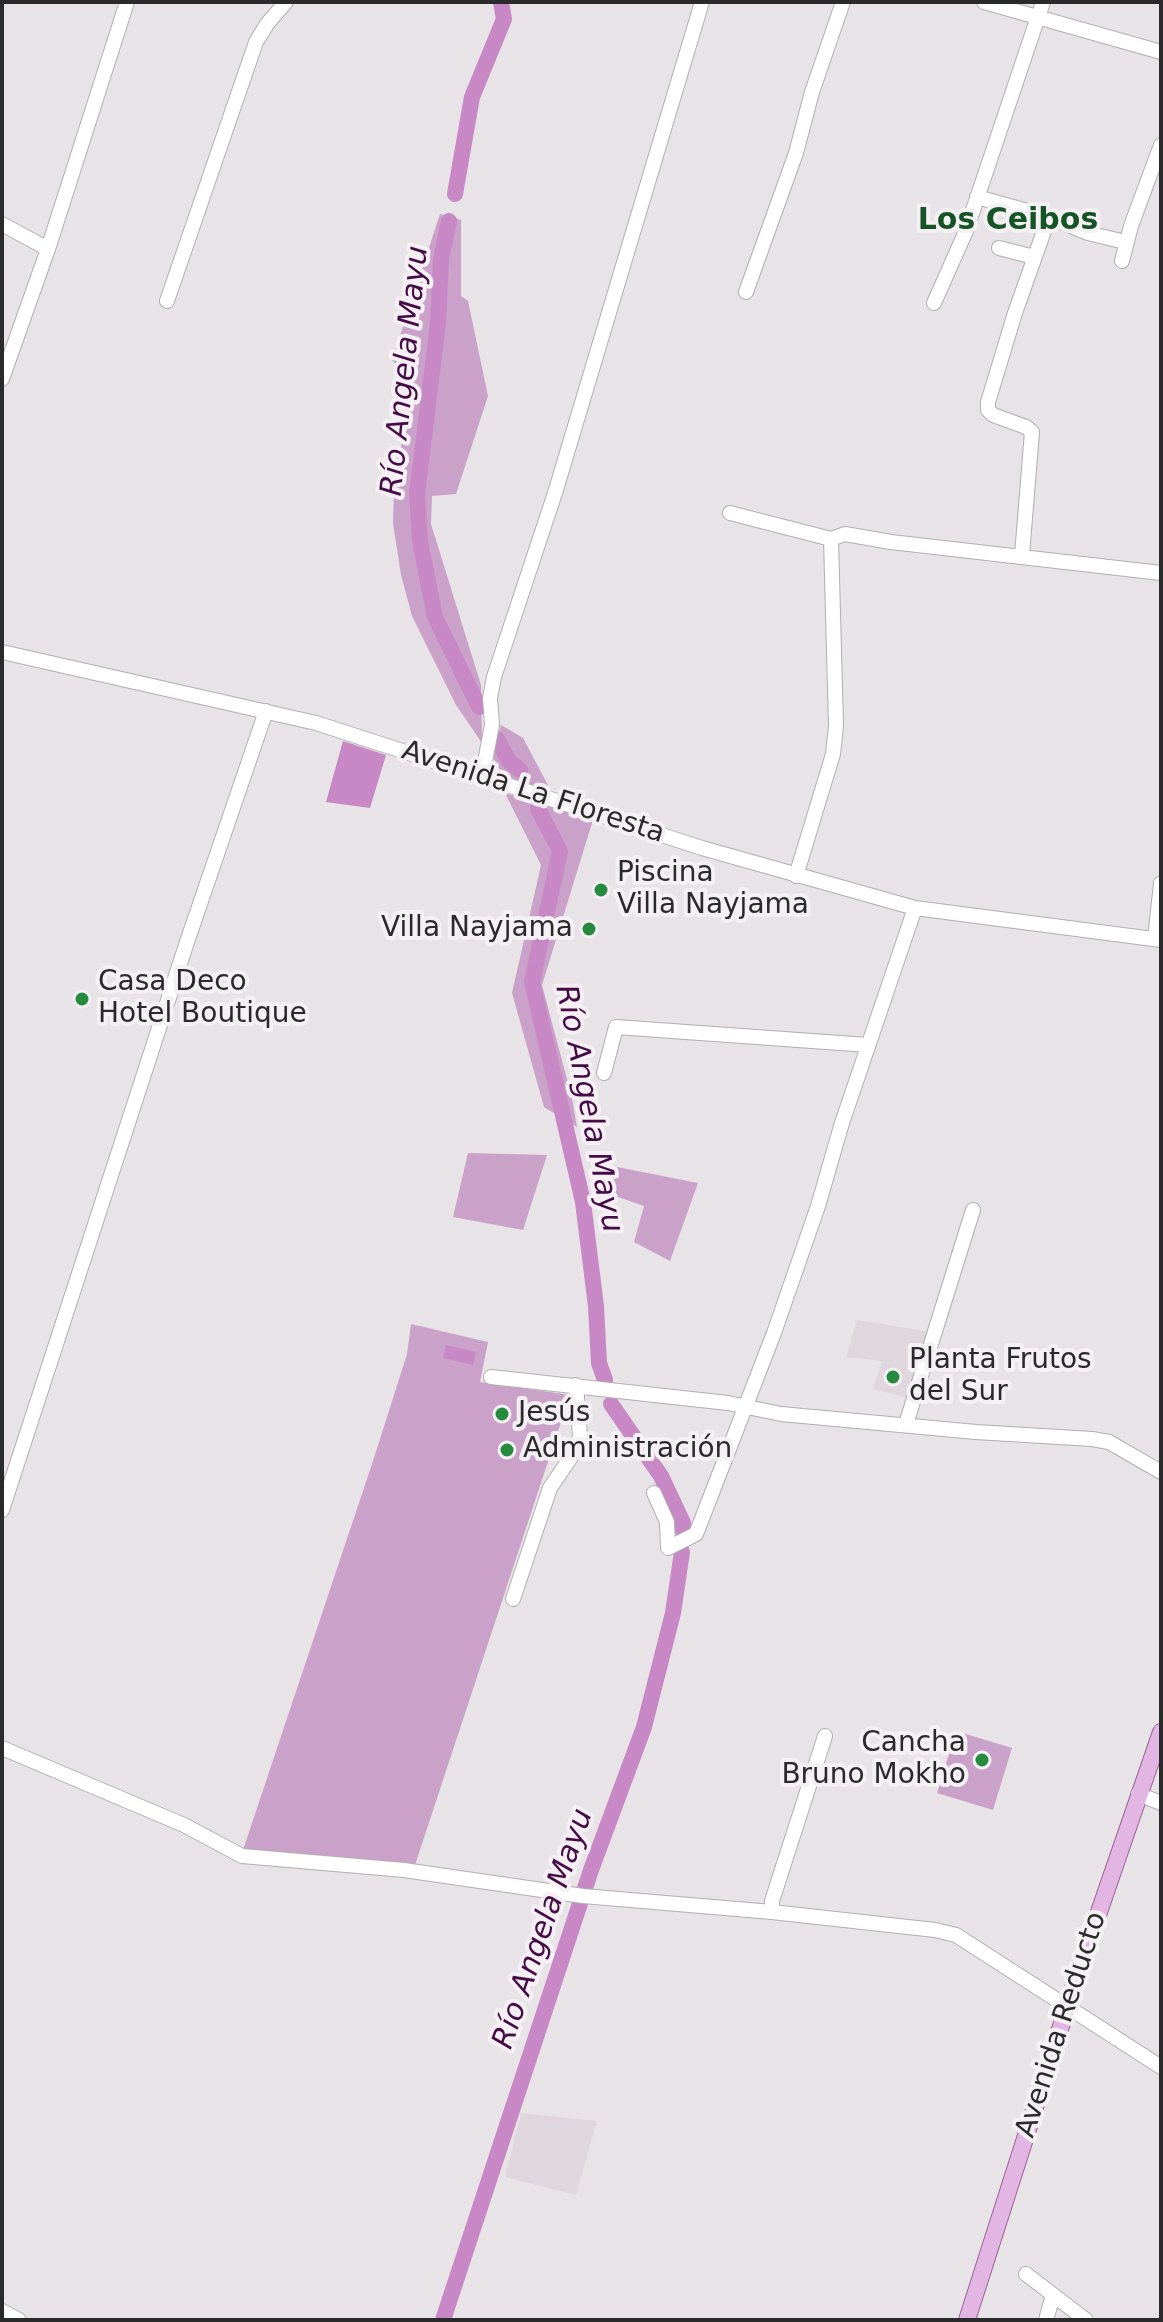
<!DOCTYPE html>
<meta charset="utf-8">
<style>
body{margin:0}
#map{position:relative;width:1163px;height:2322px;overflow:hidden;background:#e7e3e6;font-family:"DejaVu Sans",sans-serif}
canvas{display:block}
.frame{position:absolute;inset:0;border:4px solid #2b2a2b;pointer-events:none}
</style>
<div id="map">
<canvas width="1163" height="2322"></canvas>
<div class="frame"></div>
</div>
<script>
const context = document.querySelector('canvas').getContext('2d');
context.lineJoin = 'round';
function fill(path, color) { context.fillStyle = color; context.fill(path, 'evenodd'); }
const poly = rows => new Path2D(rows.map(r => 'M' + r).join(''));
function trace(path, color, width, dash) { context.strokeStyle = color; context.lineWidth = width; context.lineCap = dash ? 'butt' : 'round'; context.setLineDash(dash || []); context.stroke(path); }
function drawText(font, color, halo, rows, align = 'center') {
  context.font = font + ' "DejaVu Sans",sans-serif'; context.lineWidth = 8; context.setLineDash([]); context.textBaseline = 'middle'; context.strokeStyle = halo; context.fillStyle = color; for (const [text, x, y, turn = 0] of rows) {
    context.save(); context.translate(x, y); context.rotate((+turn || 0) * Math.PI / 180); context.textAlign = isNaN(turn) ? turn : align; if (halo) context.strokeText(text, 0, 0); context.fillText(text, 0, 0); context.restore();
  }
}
fill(poly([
 [857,1320,930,1332,909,1398,873,1389,882,1361,846,1357],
 [521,2113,597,2121,576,2195,505,2177]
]), '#dfd6de');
fill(poly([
 [440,214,461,220,461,296,468,301,488,396,456,494,432,496,431,524,481,685,482,743,456,705,412,616,401,575,393,523,395,463,409,424,406,374,392,360],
 [501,725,523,738,551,791,504,778,493,757],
 [505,793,593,820,542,985,572,1098,577,1127,544,1107,512,993,541,865],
 [468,1153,547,1155,523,1230,453,1217],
 [612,1166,698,1183,670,1261,634,1242,644,1206,601,1191],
 [411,1324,488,1342,480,1382,570,1395,415,1865,243,1850,373,1461,407,1354],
 [956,1731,1012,1748,993,1810,937,1793]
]), '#caa2c9');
fill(poly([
 [343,741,386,755,370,808,326,802],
 [446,1345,476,1352,473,1365,443,1358]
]), '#c788c5');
trace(poly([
 [455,194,472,97,504,19,501,2],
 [449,221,441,259,438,323,417,494,420,541,435,617,479,707],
 [497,739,509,761,520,770],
 [538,809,560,851,532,982,583,1202,596,1306,599,1363,605,1380],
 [611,1404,661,1476,683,1523,683,1531],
 [443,2320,591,1870,644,1727,673,1613,682,1552]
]), '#c788c5', 16);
const minor = poly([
 [984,2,1161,52],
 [977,197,1049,217,1088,233,1125,242],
 [2,224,48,249],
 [999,248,1034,257],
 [1122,261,1131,226,1161,145],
 [746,292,796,153,812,92,843,2],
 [167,301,256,42,267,24,286,2],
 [934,303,966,231,1043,2],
 [2,379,48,249,127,2],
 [730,513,831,539,845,534,891,542,1161,573],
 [1022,555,1032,432,1026,427,993,415,988,410,988,402,1015,313,1049,217],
 [2,652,316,723,702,848,915,908,1161,940],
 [482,777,492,725,490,698,494,677,555,493,702,2],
 [796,876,833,754,836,726,831,539],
 [1155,939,1161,883],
 [604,1073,616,1027,868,1045],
 [491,1377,728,1403,781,1414,976,1432,1092,1439,1109,1442,1161,1472],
 [906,1424,973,1210],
 [654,1493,667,1522,668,1548,696,1534,774,1333,818,1206,842,1123,915,908],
 [2,1510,187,942,266,711],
 [513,1599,550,1488,571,1457,580,1437,576,1385],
 [2,1748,184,1825,242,1856,404,1870,583,1896,772,1912,935,1930,956,1935,1161,2067],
 [1138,1794,1161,1803],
 [772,1912,772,1901,825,1736],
 [1026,2274,1086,2320],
 [2,2311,19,2320],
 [1046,2320,1053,2295]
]);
const major = poly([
 [967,2320,1077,1976,1161,1732]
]);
trace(minor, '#b2aeb1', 16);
trace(major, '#976496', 18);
trace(minor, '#fff', 14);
trace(major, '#e3b5e2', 16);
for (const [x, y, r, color] of [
 [601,890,8,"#268a3f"],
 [589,929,8,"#268a3f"],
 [82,999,8,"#268a3f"],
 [893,1377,8,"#268a3f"],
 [502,1414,8,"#268a3f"],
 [507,1450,8,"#268a3f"],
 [982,1760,8,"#268a3f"]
]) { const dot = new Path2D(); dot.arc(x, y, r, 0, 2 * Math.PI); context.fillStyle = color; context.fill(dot); trace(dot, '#f4f0f4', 3); }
drawText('28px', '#2b2a2b', '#f4f0f4', [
 ["Avenida La Floresta",533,793,18],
 ["Avenida Reducto",1062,2025,-72]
]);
drawText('28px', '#2b2a2b', '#f4f0f4', [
 ["Piscina",617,874],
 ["Villa Nayjama",617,906],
 ["Villa Nayjama",573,929,"right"],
 ["Casa Deco",98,983],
 ["Hotel Boutique",98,1015],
 ["Planta Frutos",909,1361],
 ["del Sur",909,1393],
 ["Jesús",518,1414],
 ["Administración",523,1450],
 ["Cancha",966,1744,"right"],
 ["Bruno Mokho",966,1776,"right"]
], 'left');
drawText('bold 30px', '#155424', '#f4f0f4', [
 ["Los Ceibos",1008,221]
]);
drawText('italic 30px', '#450b46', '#f4f0f4', [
 ["Río Angela Mayu",406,371,-84],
 ["Río Angela Mayu",588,1109,79],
 ["Río Angela Mayu",544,1929,-71]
]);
</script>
